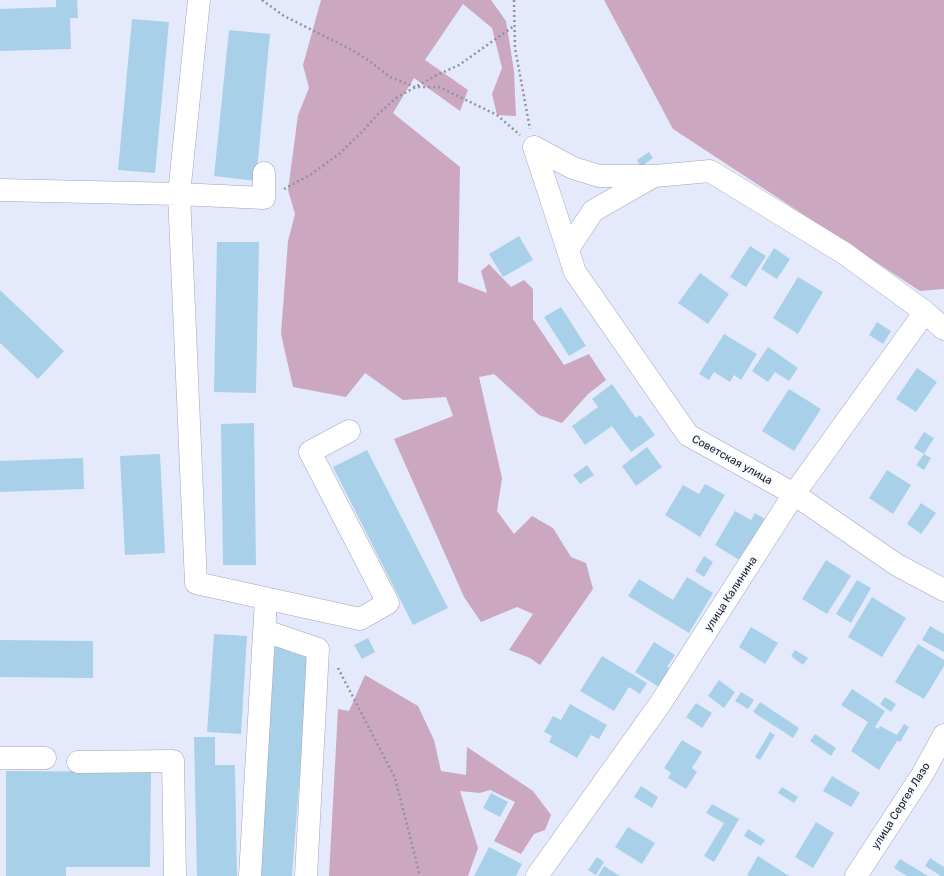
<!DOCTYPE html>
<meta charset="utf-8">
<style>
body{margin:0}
canvas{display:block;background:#e4eafc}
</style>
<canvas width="944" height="876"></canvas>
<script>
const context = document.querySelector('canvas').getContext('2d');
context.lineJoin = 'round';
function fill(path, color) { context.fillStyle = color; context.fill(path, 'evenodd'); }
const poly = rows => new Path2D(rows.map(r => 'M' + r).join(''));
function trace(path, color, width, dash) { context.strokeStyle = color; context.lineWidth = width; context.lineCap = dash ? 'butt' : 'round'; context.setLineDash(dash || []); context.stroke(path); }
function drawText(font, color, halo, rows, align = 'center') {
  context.font = font + ' Rubik,sans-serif'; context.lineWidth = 3.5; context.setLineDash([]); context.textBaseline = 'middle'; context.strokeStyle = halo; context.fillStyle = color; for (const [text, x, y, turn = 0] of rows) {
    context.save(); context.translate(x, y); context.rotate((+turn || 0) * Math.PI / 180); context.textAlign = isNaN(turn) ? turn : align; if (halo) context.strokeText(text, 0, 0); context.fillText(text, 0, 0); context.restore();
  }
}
fill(poly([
 [321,0,491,0,506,21,514,71,516,116,497,115,492,94,502,68,492,28,463,4,425,60,468,90,460,111,414,78,393,113,460,167,458,282,487,293,481,271,489,264,511,287,524,280,533,289,533,319,564,365,589,354,606,380,588,394,562,423,539,415,494,374,479,377,502,478,497,511,514,534,532,516,553,528,571,557,586,563,593,589,540,665,530,658,509,650,533,614,517,607,481,622,464,597,394,439,453,416,446,397,403,400,365,373,346,397,293,387,281,334,288,241,295,214,288,190,298,115,309,88,303,65],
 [604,0,944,0,944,289,920,291,673,129],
 [365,675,418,706,434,740,441,771,466,775,467,747,533,791,551,815,545,830,534,834,521,854,494,841,515,802,490,790,480,793,460,791,478,848,468,876,329,876,338,709,349,711]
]), '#cca7c0');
fill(poly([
 [56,0,77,0,78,18,70,18,71,49,0,51,0,9,56,7],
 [132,19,169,22,155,173,118,170],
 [229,30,270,34,256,181,214,176],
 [649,152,653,158,641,167,637,160],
 [519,236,533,260,503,277,489,254],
 [217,242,259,242,256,393,214,392],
 [750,246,766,256,746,287,730,277],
 [774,248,790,259,777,279,761,269],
 [700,273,729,294,708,324,678,303],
 [798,277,823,292,798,334,773,318],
 [0,290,64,351,38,379,0,343],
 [561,307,586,346,569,356,544,317],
 [877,322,891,331,883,344,869,335],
 [724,334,757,354,741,380,734,375,730,382,714,372,709,380,699,374],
 [768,347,798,368,789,381,775,372,768,382,752,371],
 [917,368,937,382,916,412,896,399],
 [612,384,636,418,640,415,655,435,631,452,612,426,585,445,572,426,598,407,592,399],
 [789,389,821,409,794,451,762,431],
 [254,423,256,565,223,565,221,424],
 [924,432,934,438,924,454,931,458,924,470,916,465,924,454,914,448],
 [647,447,662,467,636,486,622,466],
 [367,450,448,608,413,625,333,467],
 [160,454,165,553,125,555,120,456],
 [83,458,84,489,0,492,0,461],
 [587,465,594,475,580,484,573,475],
 [887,470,911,485,893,514,869,498],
 [705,484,725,495,700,537,665,515,683,485,699,494],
 [921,503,936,513,921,534,907,524],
 [735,511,751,520,755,513,768,521,744,563,715,545],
 [704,556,713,562,704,577,695,571],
 [826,560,851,576,827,614,802,599],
 [687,577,713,593,689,633,628,596,639,579,673,600],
 [857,580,871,588,851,623,836,614],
 [872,597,906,618,882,657,848,637],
 [930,626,944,634,944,652,922,640],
 [751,627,778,643,765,664,739,647],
 [214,634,247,636,241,734,207,732],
 [368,638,375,652,362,659,354,645],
 [0,640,93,641,93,678,0,677],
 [654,642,675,655,667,667,671,668,659,687,635,672],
 [275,643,291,644,291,653,309,654,292,876,259,876],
 [918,644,944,660,944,666,924,699,895,682],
 [795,650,808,658,803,665,791,656],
 [602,656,647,683,640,694,629,687,614,711,580,691],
 [719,680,735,692,724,708,708,696],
 [852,689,885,711,875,727,878,729,880,726,897,735,904,724,909,727,900,742,897,741,879,770,851,751,868,722,841,705],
 [741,692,754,700,748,709,735,701],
 [885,697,896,704,891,712,880,704],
 [760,702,799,728,793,738,753,712],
 [696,703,712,713,702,728,686,717],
 [570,704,607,725,599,739,591,735,577,758,549,742,552,736,544,732,553,716,561,720],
 [770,732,775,735,760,760,755,757],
 [815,734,836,748,831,756,810,741],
 [194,737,215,737,215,765,235,765,237,876,197,876],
 [682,740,702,752,692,768,697,772,686,789,668,778,671,773,664,768],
 [6,771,151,772,150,867,66,867,66,876,6,876],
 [832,776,860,793,851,807,823,791],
 [641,786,658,797,652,808,634,797],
 [782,787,798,797,794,803,778,793],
 [491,793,508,802,500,817,483,808],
 [712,804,739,819,714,862,704,856,724,823,706,813],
 [816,822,834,833,813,868,795,857],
 [628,827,655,843,642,864,615,847],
 [748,829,765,840,761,846,744,836],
 [489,847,522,864,516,876,474,876],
 [758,856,786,874,790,876,749,876,747,875],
 [597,857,604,862,596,875,588,870],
 [930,858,944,867,944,876,941,876,925,866],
 [900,859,928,876,907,876,894,868],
 [604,866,620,876,598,876]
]), '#a8d1e9');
const minor = poly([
 [199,0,179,194,196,583,360,619,388,603,310,452,349,431],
 [534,147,575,272,688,435,794,494,897,565,944,590],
 [534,147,573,168,599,176,655,176,710,171,844,253,925,312,944,329],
 [0,190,179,194,264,198,264,173],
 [568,249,593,211,654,176],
 [265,631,318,649,306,876],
 [0,758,45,758],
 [78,762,173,761,175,876],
 [250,876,266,599],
 [537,876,660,704,794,494,925,312],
 [856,876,922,775,944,735]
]);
trace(minor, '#a0a6b7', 23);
trace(poly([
 [262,0,284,16,352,50,368,60,390,77,415,87,439,87,497,115,520,135],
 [514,0,515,48,530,129],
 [284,189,310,175,339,154,364,130,376,116,396,98,435,76,459,65,514,26],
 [338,668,395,778,420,876]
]), '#8f93a0', 2.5, [2, 3]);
trace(minor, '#fff', 22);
drawText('11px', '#181a20', '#f5f8ff', [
 ["Советская улица",732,460,29],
 ["улица Калинина",731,594,-57],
 ["улица Сергея Лазо",901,806,-58]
]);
</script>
